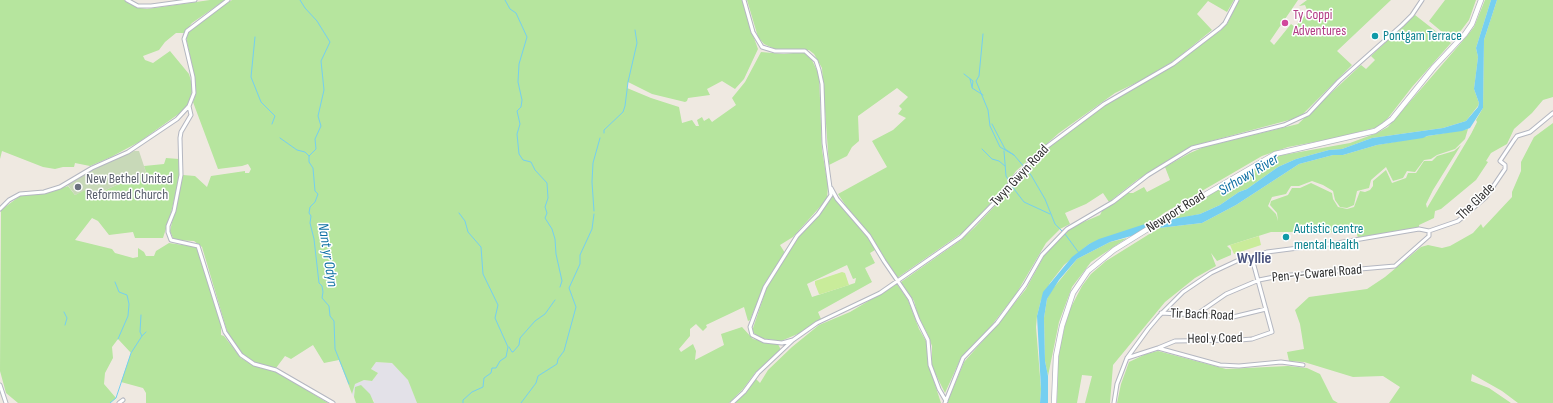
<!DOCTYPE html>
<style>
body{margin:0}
canvas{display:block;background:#efe9e1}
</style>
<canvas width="1553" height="403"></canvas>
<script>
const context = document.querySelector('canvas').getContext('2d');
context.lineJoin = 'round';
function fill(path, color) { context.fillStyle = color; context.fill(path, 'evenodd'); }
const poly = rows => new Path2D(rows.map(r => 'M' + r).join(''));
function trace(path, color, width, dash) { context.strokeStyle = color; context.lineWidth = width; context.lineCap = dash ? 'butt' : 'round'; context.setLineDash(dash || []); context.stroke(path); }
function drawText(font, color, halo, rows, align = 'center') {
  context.font = font + ' "Sofia Sans Condensed",sans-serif'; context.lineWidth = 3; context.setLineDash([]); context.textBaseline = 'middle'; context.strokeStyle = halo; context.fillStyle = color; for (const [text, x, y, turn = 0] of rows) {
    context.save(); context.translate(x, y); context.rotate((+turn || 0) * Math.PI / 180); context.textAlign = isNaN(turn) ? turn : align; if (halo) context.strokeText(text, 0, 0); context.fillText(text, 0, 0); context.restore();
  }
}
fill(poly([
 [376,362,392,363,408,379,417,403,374,403,374,400,354,391,354,397,352,394,355,384,364,380,372,381,378,373,371,369]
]), '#e3e1e8');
fill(poly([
 [0,0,124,0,140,8,147,9,210,0,225,0,192,23,184,33,176,33,165,42,159,50,143,56,145,60,153,63,170,51,189,74,193,88,191,95,187,106,180,113,139,142,111,157,90,166,75,163,74,167,63,167,55,169,43,167,2,151,0,159],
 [232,0,743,0,750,27,758,49,744,79,735,89,722,81,707,89,710,95,688,98,687,101,685,102,652,94,628,82,627,88,651,98,679,107,682,123,692,120,696,126,699,126,697,120,702,117,704,121,709,118,712,122,736,105,732,98,745,82,761,52,784,54,803,52,812,60,819,75,822,150,828,186,827,199,793,237,780,245,785,253,765,283,750,320,748,321,744,307,706,325,707,327,703,331,696,324,690,329,690,336,679,349,681,352,693,344,696,351,695,360,724,345,721,334,742,327,753,339,778,344,781,350,755,373,743,389,729,403,417,403,408,380,392,363,376,362,371,369,378,373,372,381,364,380,355,384,352,394,339,360,324,363,313,345,291,359,285,356,276,368,258,364,249,359,237,349,227,331,202,247,194,241,174,240,170,231,183,175,195,176,207,187,211,176,245,171,245,173,249,173,251,169,248,164,242,166,218,169,193,102,196,93,195,79,187,42,186,36,191,28],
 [747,0,1234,0,1227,12,1208,1,1197,14,1212,30,1207,34,1175,60,1146,78,1115,93,1059,133,1016,171,993,203,962,233,897,278,868,232,846,206,838,194,887,167,872,141,893,130,906,118,898,114,902,109,899,106,908,97,897,88,858,116,859,141,852,147,847,156,829,165,822,68,814,54,809,50,777,50,764,44,758,37],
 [1239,0,1298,0,1270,41,1274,45,1291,24,1295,27,1308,12,1305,5,1299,6,1307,0,1391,0,1337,51,1352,65,1303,114,1293,119,1192,146,1137,180,1109,202,1103,193,1086,204,1065,213,1070,224,1060,229,1046,243,1016,294,981,339,960,360,945,393,932,367,932,346,927,333,918,316,914,301,901,282,961,240,975,227,1006,194,1026,168,1054,142,1110,101,1181,61,1192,50,1220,31,1227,24],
 [1445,0,1476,0,1469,20,1453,41,1429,21],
 [1485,0,1491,0,1476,48,1478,57,1474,89,1479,103,1478,106,1466,121,1443,128,1372,138,1342,149,1329,150,1296,159,1278,167,1247,189,1239,192,1220,205,1200,214,1172,220,1199,201,1253,168,1277,156,1350,143,1377,133,1388,127,1467,36,1474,27],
 [1497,0,1553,0,1553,97,1543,100,1532,113,1514,129,1507,144,1491,153,1486,161,1488,162,1476,180,1441,209,1435,211,1434,218,1419,225,1419,227,1358,238,1357,234,1328,232,1271,232,1227,246,1231,250,1231,255,1217,261,1211,253,1216,266,1195,278,1165,302,1113,365,1110,403,1085,403,1092,376,1082,375,1077,403,1057,403,1058,363,1060,347,1068,313,1082,286,1091,274,1106,261,1159,228,1202,223,1236,205,1299,164,1333,155,1343,155,1377,145,1468,129,1465,139,1455,149,1437,155,1431,159,1424,160,1415,172,1407,171,1403,178,1393,181,1386,167,1371,180,1369,188,1357,191,1354,205,1347,208,1340,207,1335,200,1333,191,1323,185,1312,181,1299,186,1291,186,1286,194,1272,197,1268,206,1276,214,1278,221,1277,213,1270,205,1271,201,1288,195,1292,188,1300,188,1311,183,1332,193,1333,199,1338,207,1347,209,1354,207,1360,191,1365,192,1370,190,1373,186,1373,181,1386,170,1392,183,1406,178,1408,173,1416,173,1424,161,1432,161,1437,156,1454,151,1461,145,1433,190,1426,204,1427,208,1471,134,1477,122,1476,120,1483,108,1484,40],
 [1415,15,1451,43,1412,87,1388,118,1378,127,1336,138,1288,147,1262,156,1164,213,1150,224,1089,244,1064,265,1050,283,1041,300,1037,316,1036,327,1041,389,1040,403,947,403,964,362,996,326,1026,289,1045,254,1064,233,1074,226,1100,215,1103,209,1128,193,1133,193,1144,187,1147,192,1170,180,1165,167,1190,153,1204,147,1298,124,1361,65,1366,69,1375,60,1371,56],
 [1553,123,1553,403,1518,403,1502,391,1472,374,1471,381,1489,388,1511,403,1389,403,1400,387,1383,376,1353,377,1304,362,1289,361,1287,352,1304,349,1300,324,1295,310,1309,297,1367,289,1385,277,1421,247,1428,245,1442,248,1450,246,1473,233,1481,224,1483,228,1512,197,1512,192,1521,171,1521,162,1534,137],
 [166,158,179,159,179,179,171,213,163,238,135,238,133,232,109,235,98,221,92,218,75,240,112,249,115,253,133,258,138,257,138,248,144,252,146,256,154,256,156,251,169,243,197,247,221,324,221,335,224,336,241,358,251,364,279,373,328,403,146,403,146,393,143,388,121,382,131,353,118,339,112,347,113,358,105,373,104,384,116,398,110,403,18,403,6,393,0,371,1,210,20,196,47,193,68,186,75,195,88,188,92,196,146,172,144,166,164,164],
 [833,196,868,237,875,250,870,253,875,263,865,268,872,282,818,312,821,319,800,333,781,341,759,338,752,331,768,284,800,235,823,210],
 [847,265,853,279,856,278,855,283,812,297,807,284],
 [1127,238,1091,262,1072,287,1059,322,1048,376,1045,361,1044,318,1047,299,1051,291,1077,259,1110,242],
 [897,284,908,300,919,329,926,341,929,366,941,403,734,403,756,379,760,383,768,370,792,347,819,325,850,312],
 [1158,351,1226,369,1288,366,1307,368,1320,374,1333,400,1338,403,1117,403,1121,384,1129,362,1146,354],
 [361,385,370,394,374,403,356,403,354,397,355,387]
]), '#b6e59e');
fill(poly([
 [134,151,139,151,146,172,92,196,88,189,75,195,67,184,90,171]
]), '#c8d9b8');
fill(poly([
 [1259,236,1261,245,1234,254,1230,245],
 [842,272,845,273,849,285,821,294,819,294,815,284,815,281]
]), '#c9ec9a');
fill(poly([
 [1491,0,1497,0,1484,40,1483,108,1470,128,1462,131,1427,136,1423,138,1377,145,1343,155,1333,155,1299,164,1236,205,1202,223,1159,228,1110,242,1077,259,1059,280,1047,299,1044,318,1045,361,1048,376,1048,403,1040,403,1041,389,1037,316,1043,292,1072,257,1089,244,1099,239,1145,224,1200,214,1220,205,1239,192,1247,189,1278,167,1296,159,1329,150,1342,149,1372,138,1443,128,1466,121,1478,107,1479,103,1474,89,1478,57,1476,48]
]), '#75cff0');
trace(poly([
 [300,0,305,8,317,21,330,42,321,61,324,90,318,116,321,126,315,139,316,149,309,156,309,162,313,168,315,191,318,194,315,202,310,207,309,213,311,216,310,223,314,239,319,283,322,286,323,292,322,298,329,306,330,316,334,321,335,349,349,384],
 [505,0,510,9,516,13,527,37,519,64,518,82,522,100,521,107,517,111,520,124,517,134,519,154,523,160,531,162,535,170,547,183,548,198,545,207,547,213,545,218,552,229,555,239,556,254,562,281,560,287],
 [983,34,979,76,976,81,988,110,990,126,1000,147,1014,155,1031,175,1045,199,1055,224,1062,231],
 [255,37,251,77,261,102,275,116,272,124],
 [964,74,973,81,972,88,983,95],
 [970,79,972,87],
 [992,124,1005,149,1014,155],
 [604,133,604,130,623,112,625,106,628,82,637,43,635,30],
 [280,138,297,150,305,152,309,156],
 [982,149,992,159,999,161,1005,166],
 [1004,151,1006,176,1014,189,1024,202,1050,214],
 [594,211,592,182,593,163,600,138],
 [459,213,465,221,468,232,481,247,483,274,498,305,495,318,508,347,506,357,500,361,496,368,492,368,491,373,484,378,483,387,472,392,463,400,463,403],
 [1065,234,1079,253],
 [115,282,119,292,127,295,129,304,128,316,118,339],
 [64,312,67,318,65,325],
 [142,336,146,332],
 [509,347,512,352,513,352,519,345,520,338,535,321,545,314,555,300],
 [110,403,116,398,131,353,142,336,140,332,141,315],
 [521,403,536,383,538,376,557,364,558,359,564,351,576,307,569,288,580,264,580,255,592,229,594,214]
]), '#75cff0', 1);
const street = poly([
 [127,0,138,6,151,6,195,0],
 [744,0,753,32,762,47,775,51,805,51,816,61,819,70,822,84,824,143,831,195,818,214,797,236,765,287,750,327,752,335,764,341,782,343,793,340],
 [189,106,191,115,181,132,180,138,181,175,174,211,168,226,168,232,171,240,198,246,225,332,241,355,254,364,276,370,333,403],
 [831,188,837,199,869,236,884,261,910,299,918,320,928,340,930,365,939,389,946,401],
 [0,209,9,200,20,194,44,192,60,187,92,168,128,152,177,119,189,106,194,93,193,77,184,39,187,31,228,0],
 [1429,231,1458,221,1486,197,1505,169,1505,165,1500,161,1514,140,1517,136,1530,132,1553,113],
 [1161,313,1233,317,1266,309],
 [1197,314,1226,294,1259,280,1279,276,1395,266,1429,236,1429,231],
 [1158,348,1220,365,1239,366,1281,362,1303,365],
 [1127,358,1158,348,1175,341,1240,340,1252,339,1272,332,1253,262],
 [0,385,6,403],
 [119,403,123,400],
 [732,403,744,392,758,373,793,340,817,323,880,293,961,237,999,198,1015,177,1045,148,1104,104,1173,64,1220,28,1225,23,1237,0],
 [945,403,963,358,997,323,1025,285,1042,255,1067,229,1113,202,1148,175,1192,148,1284,125,1308,114,1339,81,1402,25,1412,15,1422,0],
 [1114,403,1117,384,1127,358,1148,329,1159,316,1183,292,1211,273,1243,258,1253,262,1257,256,1267,252,1337,243,1419,229,1429,231]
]);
const secondary = poly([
 [1054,403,1056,356,1062,326,1073,293,1088,271,1114,250,1167,217,1275,154,1375,131,1384,125,1392,119,1434,67,1465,34,1472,24,1481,0]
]);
trace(street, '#b4b7c1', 5);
trace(secondary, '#b4b7c1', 6);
trace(street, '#fff', 3);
trace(secondary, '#fff', 4.5);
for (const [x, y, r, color] of [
 [1285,23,4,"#d1479c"],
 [1375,36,4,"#0f9aa8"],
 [78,187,4,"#6b7280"],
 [1286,237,4,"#0f9aa8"]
]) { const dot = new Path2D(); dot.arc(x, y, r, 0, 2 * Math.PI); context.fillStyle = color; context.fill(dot); trace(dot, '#fff', 1.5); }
drawText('14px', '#b23c85', '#fff', [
 ["Ty Coppi",1293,15],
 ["Adventures",1293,31]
], 'left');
drawText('14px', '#0d838f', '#fff', [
 ["Pontgam Terrace",1383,36],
 ["Autistic centre",1294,229],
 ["mental health",1294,245]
], 'left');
drawText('14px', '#2e2e2e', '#fff', [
 ["Twyn Gwyn Road",1020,176,-47],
 ["The Glade",1476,202,-44],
 ["Newport Road",1176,212,-32],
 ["Pen-y-Cwarel Road",1317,274,-5],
 ["Tir Bach Road",1202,315,2],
 ["Heol y Coed",1215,339,-1]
]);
drawText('14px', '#5b616d', '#fff', [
 ["New Bethel United",86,179],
 ["Reformed Church",86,195]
], 'left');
drawText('italic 15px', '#0d6fa3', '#fff', [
 ["Sirhowy River",1249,175,-31],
 ["Nant yr Odyn",327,255,81]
]);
drawText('bold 16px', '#4d5680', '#fff', [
 ["Wyllie",1254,259]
]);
</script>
